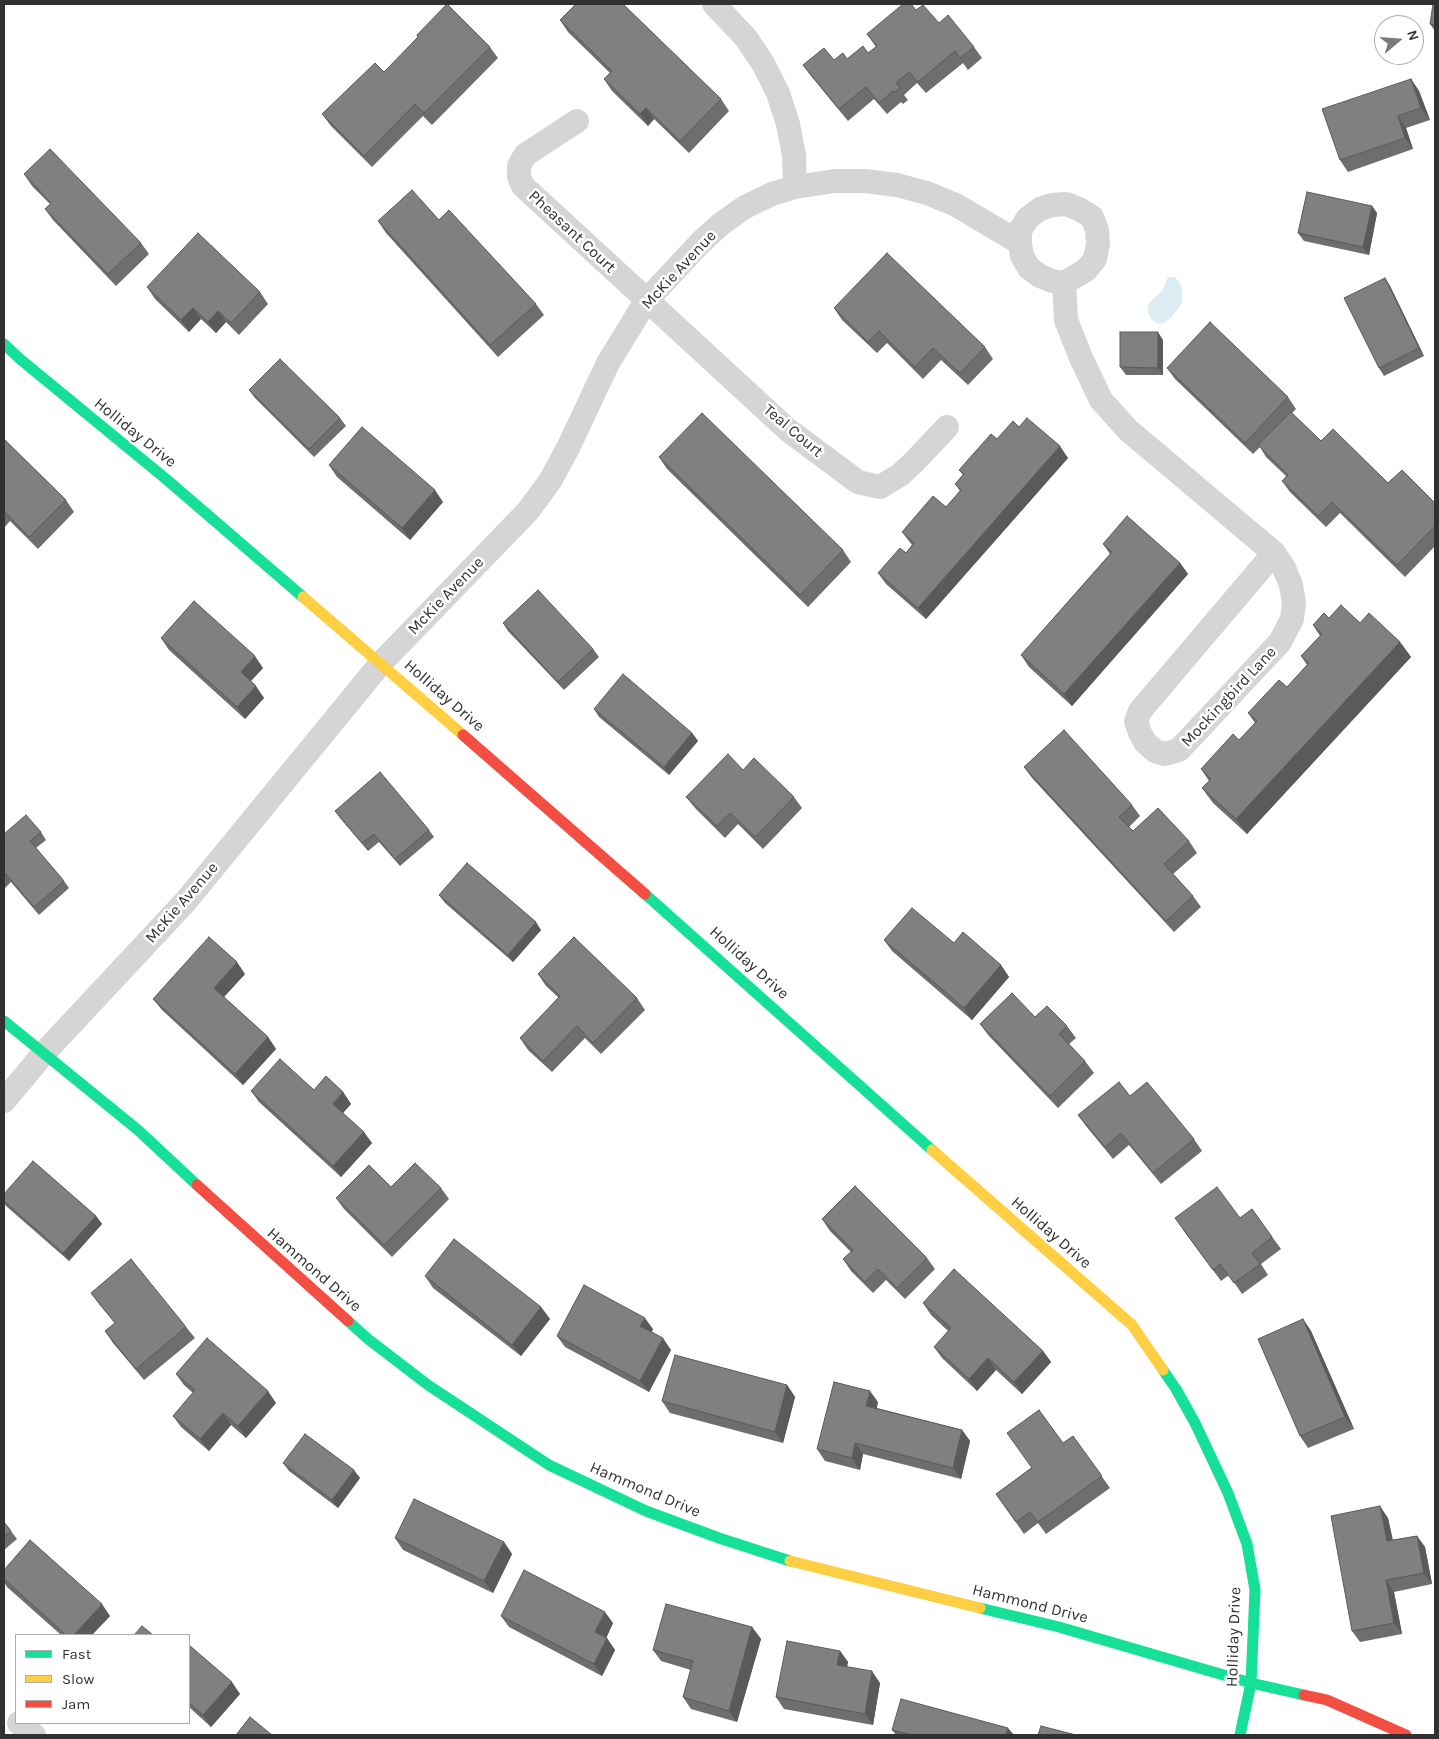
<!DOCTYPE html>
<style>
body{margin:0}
#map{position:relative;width:1439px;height:1739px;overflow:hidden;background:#fff;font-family:Karla,sans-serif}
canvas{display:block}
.frame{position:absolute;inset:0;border:5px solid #313131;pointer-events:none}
.legend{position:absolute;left:15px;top:1634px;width:175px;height:90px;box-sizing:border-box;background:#fff;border:1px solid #adadad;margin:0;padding:6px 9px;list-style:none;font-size:15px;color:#313131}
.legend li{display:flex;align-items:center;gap:10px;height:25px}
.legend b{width:25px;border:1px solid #adadad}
.north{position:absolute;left:1374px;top:15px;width:50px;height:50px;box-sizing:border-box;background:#fff;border:1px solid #adadad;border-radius:50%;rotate:72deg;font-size:14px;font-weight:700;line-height:20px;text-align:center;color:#313131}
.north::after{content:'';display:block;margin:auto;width:18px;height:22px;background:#797979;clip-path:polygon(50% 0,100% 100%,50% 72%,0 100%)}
</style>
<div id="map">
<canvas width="1439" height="1739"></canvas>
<div class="frame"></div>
<ul class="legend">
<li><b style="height:6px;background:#16e098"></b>Fast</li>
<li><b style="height:6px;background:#ffcf43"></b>Slow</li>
<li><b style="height:6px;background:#f24e42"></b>Jam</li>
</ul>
<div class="north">N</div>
</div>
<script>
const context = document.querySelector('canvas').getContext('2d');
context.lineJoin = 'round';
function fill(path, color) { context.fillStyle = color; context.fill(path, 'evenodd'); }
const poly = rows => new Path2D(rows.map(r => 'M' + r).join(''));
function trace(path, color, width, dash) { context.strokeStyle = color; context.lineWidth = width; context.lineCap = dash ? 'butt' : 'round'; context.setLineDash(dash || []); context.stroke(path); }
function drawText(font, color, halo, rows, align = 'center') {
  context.font = font + ' Karla,sans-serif'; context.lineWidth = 5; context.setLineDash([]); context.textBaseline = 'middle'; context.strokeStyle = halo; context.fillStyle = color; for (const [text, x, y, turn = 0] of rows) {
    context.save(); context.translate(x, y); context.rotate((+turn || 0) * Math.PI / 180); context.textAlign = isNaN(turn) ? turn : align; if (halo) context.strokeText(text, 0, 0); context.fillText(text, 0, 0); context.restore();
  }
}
fill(poly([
 [1168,277,1174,277,1179,281,1182,288,1182,303,1171,318,1163,323,1157,323,1151,319,1148,312,1148,307,1150,302,1163,290]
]), '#dbecf2');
trace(poly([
 [714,4,746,38,764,65,778,93,788,124,794,155,795,187],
 [577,121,525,155,519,166,519,177,523,186,788,430,858,482,880,487,900,475,915,461,947,427],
 [1066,204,1079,209,1092,217,1097,230,1098,244,1095,259,1086,270,1064,283,1052,281,1040,276,1029,268,1022,256,1020,243,1020,230,1028,218,1040,209,1052,205,1066,204],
 [1064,283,1066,320,1081,358,1101,400,1128,430,1274,553,1284,568,1291,585,1294,603,1292,619,1280,642,1179,750,1165,754,1155,751,1145,742,1140,733,1136,721,1140,711,1274,553],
 [4,1101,44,1053,186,901,381,663,528,511,550,481,568,448,608,363,646,301,701,242,721,224,745,207,772,194,795,187,835,181,865,181,897,185,927,193,956,205,1020,243],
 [19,1723,34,1735]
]), '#d5d5d5', 24);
trace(poly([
 [4,344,20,359,166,479,303,597],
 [645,894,932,1150],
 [4,1021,138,1130,197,1185],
 [348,1321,368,1339,428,1385,549,1465,646,1511,719,1538,790,1561],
 [1163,1370,1176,1389,1195,1423,1228,1493,1247,1544,1255,1590,1251,1683,1240,1735],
 [980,1608,1059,1627,1251,1683,1304,1695]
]), '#16e098', 11);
trace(poly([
 [303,597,463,735],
 [932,1150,1132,1325,1163,1370],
 [790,1561,980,1608]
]), '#ffcf43', 11);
trace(poly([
 [463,735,645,894],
 [197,1185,348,1321],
 [1304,1695,1327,1700,1406,1735]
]), '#f24e42', 11);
fill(poly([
 [1435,4,1435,31,1430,24],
 [916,10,939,23,974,47,982,58,968,70,963,63,926,93,917,83,904,95,908,100,903,104,901,102,887,114,874,99,848,121,811,76,803,65,847,59,868,53,876,47,867,34],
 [560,20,721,99,729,111,689,153,654,119,648,126,612,91,604,79,610,73,568,32],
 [490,47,498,58,432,125,423,116,372,167,331,126,322,114,384,72],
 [1411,79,1419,91,1430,120,1406,128,1413,149,1348,172,1340,160],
 [24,174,141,243,149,254,116,286,53,220,45,209,50,204,32,186],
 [1372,206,1377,213,1369,255,1304,241,1298,233],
 [439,220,536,304,544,315,498,357,386,233,378,221],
 [1385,278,1390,286,1424,356,1384,376,1379,368],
 [147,287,260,292,268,304,239,335,226,322,216,333,201,319,189,332,155,299],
 [834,308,985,347,993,359,968,385,941,360,923,379,887,343,877,353,842,320],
 [1163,340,1163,375,1126,375,1120,367],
 [1167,368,1288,397,1296,409,1292,413,1321,441,1388,483,1435,503,1435,546,1405,577,1340,513,1326,527,1290,492,1282,481,1286,476,1266,457,1260,447,1253,454,1175,379],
 [249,390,340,418,346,426,314,457,255,398],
 [1019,427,1068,458,926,619,886,584,878,573,906,553,912,545,902,532,946,507,960,491,955,484,963,475,959,470,997,439],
 [4,439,66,500,74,512,38,549,10,521,4,528],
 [659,457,843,550,851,562,808,607,667,469],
 [329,465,443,502,410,540,337,477],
 [1103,544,1180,563,1188,574,1072,706,1029,667,1021,655,1110,554],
 [1329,618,1360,623,1400,642,1411,657,1247,834,1213,803,1202,788,1209,781,1201,769,1239,740,1255,723,1248,713,1287,687,1307,665,1301,656,1320,636,1313,625],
 [503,623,593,649,599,657,564,690,508,631],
 [161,638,263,668,251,681,264,698,245,719,169,650],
 [594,709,692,733,698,741,669,775,599,717],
 [1024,767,1132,805,1140,816,1129,827,1133,831,1189,841,1197,853,1173,874,1193,896,1201,907,1174,932,1032,778],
 [743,770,794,797,802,808,763,849,738,824,725,838,695,808,686,797],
 [335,811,429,830,434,837,400,866,379,842,368,851,340,818],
 [41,832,46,840,36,848,64,881,69,888,39,915,11,882,4,889,4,834],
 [439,895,541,930,513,962,445,903],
 [884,940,1001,965,1009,977,972,1020,892,951],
 [245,974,224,997,268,1037,276,1049,243,1085,162,1010,153,999],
 [538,974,637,998,645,1010,601,1054,585,1038,552,1072,528,1050,520,1038,559,998,546,986],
 [1035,1017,1067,1026,1076,1038,1069,1044,1085,1061,1094,1073,1058,1108,989,1036,980,1024],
 [314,1090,343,1092,351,1104,343,1113,372,1143,341,1177,259,1102,251,1091],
 [1130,1096,1194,1139,1202,1151,1161,1184,1129,1145,1113,1159,1086,1126,1078,1115],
 [391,1187,441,1188,449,1199,392,1257,344,1209,336,1198],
 [4,1194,96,1216,102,1224,69,1261,6,1206,4,1202],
 [1252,1209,1281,1249,1261,1264,1268,1275,1242,1294,1229,1275,1221,1281,1183,1230,1240,1218],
 [822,1219,927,1258,935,1269,905,1299,886,1280,873,1293,851,1271,843,1259,851,1252,830,1231],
 [425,1276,541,1307,550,1319,521,1356,433,1288],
 [91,1293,186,1327,195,1338,144,1380,113,1343,105,1331,115,1323,99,1304],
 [923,1303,1043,1351,1051,1362,1022,1394,996,1370,977,1391,942,1358,934,1347,948,1331,931,1315],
 [1303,1319,1311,1331,1354,1429,1308,1448,1300,1436],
 [653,1329,652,1332,671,1350,649,1392,565,1347,557,1336],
 [176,1374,276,1403,246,1438,231,1425,209,1451,181,1427,173,1416,193,1393,184,1385],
 [787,1385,795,1397,783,1443,670,1413,662,1401],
 [878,1402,877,1408,962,1430,970,1441,961,1479,863,1454,860,1470,825,1461,817,1449],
 [1073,1436,1110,1488,1046,1534,1038,1523,1024,1534,996,1494],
 [283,1463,360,1478,338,1508,289,1471],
 [1388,1518,1393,1540,1417,1536,1425,1547,1432,1584,1394,1592,1402,1634,1360,1642,1352,1631],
 [4,1522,17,1539,4,1550],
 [395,1538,504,1542,512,1554,493,1593,403,1550],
 [4,1570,110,1616,92,1635,61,1635,7,1587,4,1582],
 [501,1616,613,1623,606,1638,615,1650,602,1676,509,1627],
 [752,1627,761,1639,737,1722,691,1709,683,1697,691,1670,661,1661,653,1650],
 [189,1645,240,1694,211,1727,189,1707],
 [840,1651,848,1662,847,1667,880,1683,873,1725,784,1709,776,1697],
 [892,1730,1014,1735,896,1735]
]), '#6e6e6e');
fill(poly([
 [1411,79,1419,91,1430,120,1421,108],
 [646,108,654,119,648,126,640,114],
 [1398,116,1406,128,1413,149,1405,138],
 [1372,206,1377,213,1369,255,1363,247],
 [1385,278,1390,286,1424,356,1419,348],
 [193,308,201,319,189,332,181,320],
 [218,311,226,322,216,333,208,322],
 [1158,332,1163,340,1163,375,1158,368],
 [1060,446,1068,458,926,619,918,608],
 [435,490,443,502,410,540,402,528],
 [1180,563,1188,574,1072,706,1064,694],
 [1400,642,1411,657,1247,834,1236,819],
 [255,656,263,668,249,683,241,672],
 [256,686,264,698,245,719,237,707],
 [692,733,698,741,669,775,664,767],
 [536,922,541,930,513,962,508,955],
 [237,962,245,974,222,999,214,988],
 [1001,965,1009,977,972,1020,964,1008],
 [268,1037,276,1049,243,1085,235,1074],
 [343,1092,351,1104,341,1115,333,1104],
 [364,1132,372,1143,341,1177,333,1166],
 [96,1216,102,1224,69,1261,63,1253],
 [541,1307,550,1319,521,1356,512,1345],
 [645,1318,653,1329,648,1337,640,1326],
 [1303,1319,1311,1331,1354,1429,1345,1417],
 [663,1338,671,1350,649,1392,640,1381],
 [1043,1351,1051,1362,1022,1394,1014,1382],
 [988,1358,996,1370,977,1391,969,1379],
 [787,1385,795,1397,783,1443,775,1432],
 [268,1391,276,1403,246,1438,238,1426],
 [870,1391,878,1402,874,1417,866,1406],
 [223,1413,231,1425,209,1451,200,1439],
 [962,1430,970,1441,961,1479,953,1468],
 [855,1443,863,1454,860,1470,852,1458],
 [354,1470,360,1478,338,1508,332,1500],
 [1380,1506,1388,1518,1395,1553,1387,1541],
 [1417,1536,1425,1547,1432,1584,1424,1573],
 [504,1542,512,1554,493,1593,484,1581],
 [1386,1580,1394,1592,1402,1634,1394,1623],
 [102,1604,110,1616,92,1635,74,1635],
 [605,1612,613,1623,604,1643,595,1632],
 [752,1627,761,1639,737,1722,729,1711],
 [607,1638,615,1650,602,1676,594,1664],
 [840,1651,848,1662,845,1676,837,1665],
 [872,1671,880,1683,873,1725,865,1714],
 [232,1682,240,1694,211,1727,203,1715],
 [1008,1728,1014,1735,1006,1735]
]), '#5a5a5a');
const building = poly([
 [447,4,490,47,424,113,415,104,364,156,322,114,375,63,384,72,418,37,417,35,447,4],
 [576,4,623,4,721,99,680,141,646,108,640,114,604,79,612,71,560,20,576,4],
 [903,4,911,4,916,10,923,5,939,23,948,15,974,47,960,58,955,51,918,82,909,72,896,83,900,88,894,92,893,91,879,103,866,87,839,109,803,65,824,48,834,60,843,53,847,59,863,46,868,53,877,46,867,34,903,4],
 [1433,4,1435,4,1435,25,1430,24,1433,4],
 [1411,79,1421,108,1398,116,1405,138,1340,160,1322,109,1411,79],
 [50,149,141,243,108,274,45,209,51,203,24,174,50,149],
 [412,190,439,220,449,210,536,304,490,345,378,221,412,190],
 [1307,192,1372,206,1363,247,1298,233,1307,192],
 [198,233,260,292,231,323,218,311,208,322,193,308,181,320,147,287,198,233],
 [887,253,985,347,960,373,933,348,915,367,879,331,868,342,834,308,887,253],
 [1385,278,1419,348,1379,368,1344,298,1385,278],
 [1210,322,1288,397,1245,443,1167,368,1210,322],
 [1120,332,1158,332,1158,368,1120,367,1120,332],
 [280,359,340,418,309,449,249,390,280,359],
 [1291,412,1321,441,1333,429,1388,483,1402,470,1435,503,1435,526,1397,565,1332,502,1318,516,1282,481,1288,475,1258,445,1291,412],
 [702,413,843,550,800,595,659,457,702,413],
 [1027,418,1060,446,918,608,878,573,900,548,906,553,914,543,902,532,933,496,946,507,961,490,955,484,964,474,959,470,991,434,997,439,1013,421,1019,427,1027,418],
 [362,427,435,490,402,528,329,465,362,427],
 [4,439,66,500,29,537,4,511,4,439],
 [1127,516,1180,563,1064,694,1021,655,1112,552,1103,544,1127,516],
 [538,590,593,649,558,682,503,623,538,590],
 [194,601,255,656,241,672,256,686,237,707,161,638,194,601],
 [1341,605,1360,623,1369,613,1400,642,1236,819,1202,788,1211,779,1201,769,1233,734,1239,740,1257,721,1248,713,1279,680,1287,687,1309,663,1301,656,1322,634,1313,625,1324,613,1329,618,1341,605],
 [623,674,692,733,664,767,594,709,623,674],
 [1064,730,1132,805,1119,817,1133,831,1158,808,1189,841,1164,864,1193,896,1166,921,1024,767,1064,730],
 [728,754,743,770,754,758,794,797,755,837,730,813,717,826,686,797,728,754],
 [380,772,429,830,395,859,374,834,362,843,335,811,380,772],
 [26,815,41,832,30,841,64,881,34,907,6,874,4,876,4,834,26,815],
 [467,863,536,922,508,955,439,895,467,863],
 [912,908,954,943,963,932,1001,965,964,1008,884,940,912,908],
 [209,937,237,962,214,988,268,1037,235,1074,153,999,209,937],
 [574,937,637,998,593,1043,577,1026,543,1061,520,1038,560,996,538,974,574,937],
 [1012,993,1035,1017,1047,1006,1067,1026,1059,1034,1085,1061,1050,1096,980,1024,1012,993],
 [280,1059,314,1090,326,1076,343,1092,333,1104,364,1132,333,1166,251,1091,280,1059],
 [1119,1082,1130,1096,1147,1082,1194,1139,1153,1173,1121,1133,1105,1147,1078,1115,1119,1082],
 [33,1161,96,1216,63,1253,4,1201,4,1194,33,1161],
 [415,1163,441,1188,384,1245,336,1198,369,1165,391,1187,415,1163],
 [855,1186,927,1258,897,1288,878,1269,865,1282,843,1259,853,1250,822,1219,855,1186],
 [1217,1187,1240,1218,1252,1209,1272,1237,1252,1253,1260,1264,1234,1283,1220,1264,1213,1270,1175,1218,1217,1187],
 [454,1239,541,1307,512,1345,425,1276,454,1239],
 [131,1259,186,1327,136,1369,105,1331,115,1323,91,1293,131,1259],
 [954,1269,1043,1351,1014,1382,988,1358,969,1379,934,1347,951,1328,923,1303,954,1269],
 [584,1285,645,1318,640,1326,663,1338,640,1381,557,1336,584,1285],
 [1303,1319,1345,1417,1300,1436,1258,1339,1303,1319],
 [207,1338,268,1391,238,1426,223,1413,200,1439,173,1416,195,1390,176,1374,207,1338],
 [675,1355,787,1385,775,1432,662,1401,675,1355],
 [834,1382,870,1391,866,1406,962,1430,953,1468,855,1443,852,1458,817,1449,834,1382],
 [1039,1410,1063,1443,1073,1436,1102,1476,1038,1522,1030,1512,1016,1522,996,1494,1032,1468,1007,1433,1039,1410],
 [305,1434,354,1470,332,1500,283,1463,305,1434],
 [414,1499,504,1542,484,1581,395,1538,414,1499],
 [1380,1506,1387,1541,1417,1536,1424,1573,1386,1580,1394,1623,1352,1631,1331,1516,1380,1506],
 [4,1522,11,1531,4,1537,4,1522],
 [30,1540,102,1604,74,1635,66,1635,4,1579,4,1570,30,1540],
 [524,1570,605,1612,595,1632,607,1638,594,1664,501,1616,524,1570],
 [666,1604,752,1627,729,1711,683,1697,693,1661,653,1650,666,1604],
 [142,1626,153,1635,134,1635,142,1626],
 [787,1641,840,1651,837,1665,872,1671,865,1714,776,1697,787,1641],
 [189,1645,232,1682,203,1715,189,1703,189,1645],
 [901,1699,1008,1728,1006,1735,912,1735,892,1730,901,1699],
 [250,1717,272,1735,236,1735,250,1717],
 [1041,1726,1076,1735,1038,1735,1041,1726]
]);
fill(building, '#808080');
trace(building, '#5a5a5a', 1);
drawText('16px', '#313131', '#fff', [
 ["Pheasant Court",572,232,43],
 ["McKie Avenue",679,270,-47],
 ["Teal Court",793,431,40],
 ["Holliday Drive",135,433,39],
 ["McKie Avenue",446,596,-46],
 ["Holliday Drive",444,696,41],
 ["Mockingbird Lane",1229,697,-47],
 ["McKie Avenue",182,903,-49],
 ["Holliday Drive",749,963,42],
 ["Holliday Drive",1051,1233,41],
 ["Hammond Drive",314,1270,41],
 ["Hammond Drive",645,1490,23],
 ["Hammond Drive",1030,1604,14],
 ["Holliday Drive",1234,1637,-88]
]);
</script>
